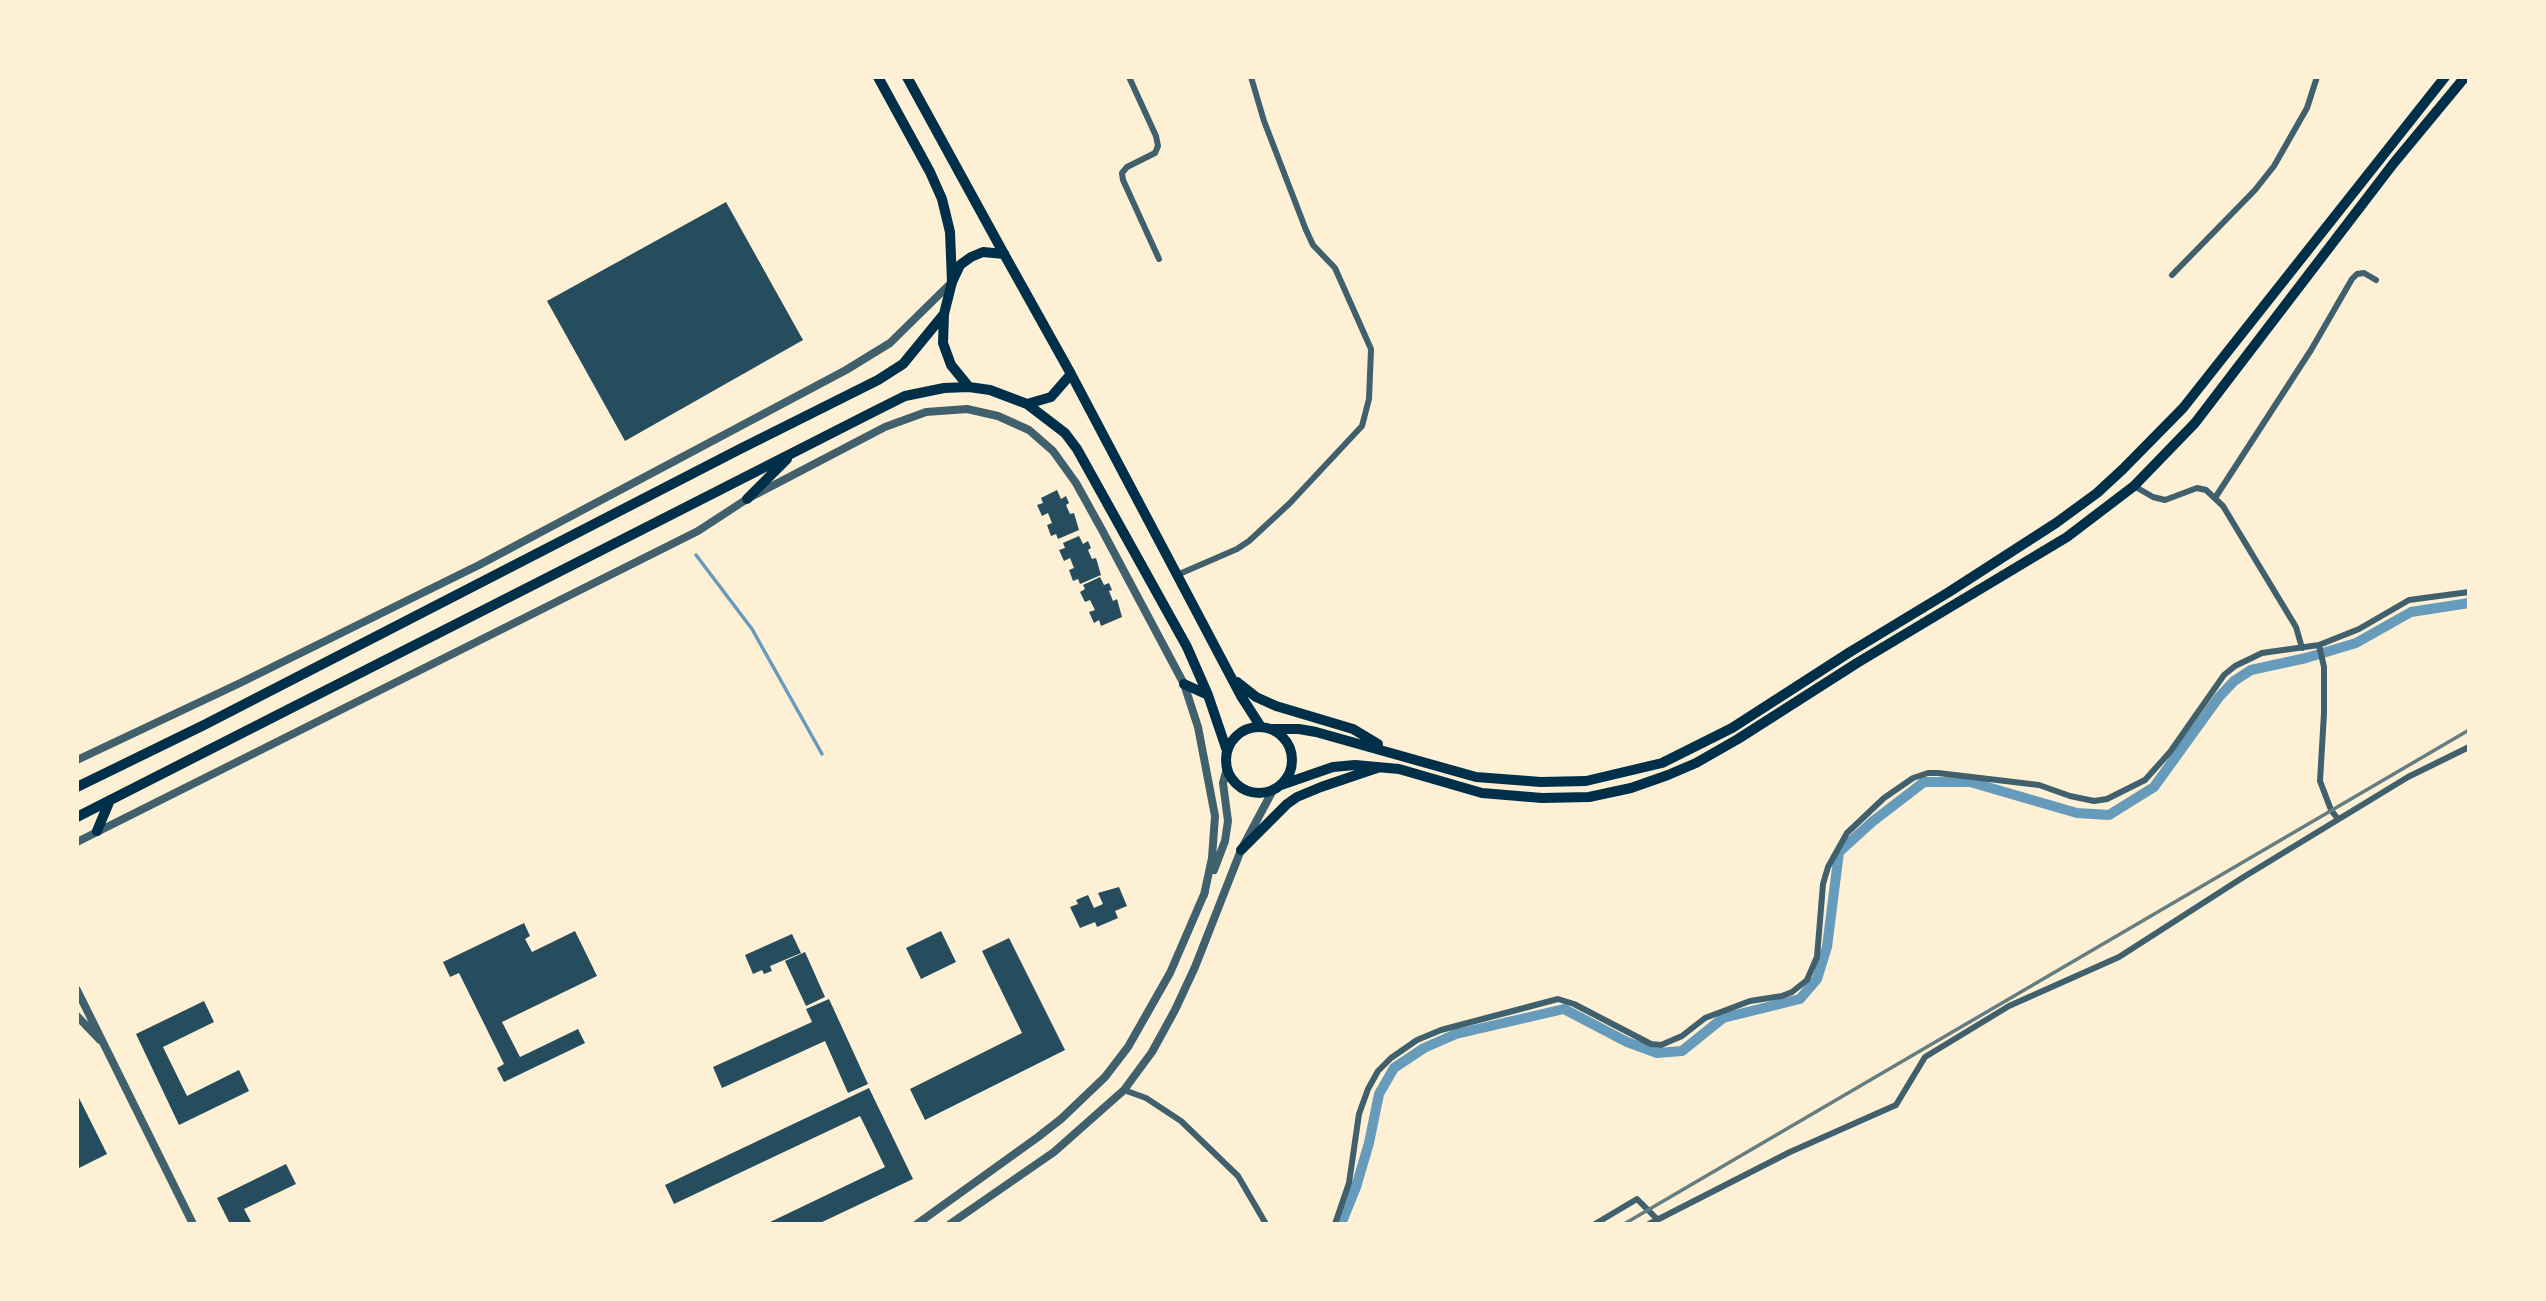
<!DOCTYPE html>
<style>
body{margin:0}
#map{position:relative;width:2546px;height:1301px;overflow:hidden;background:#fdf0d5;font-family:"IBM Plex Sans",sans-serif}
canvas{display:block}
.frame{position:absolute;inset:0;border:79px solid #fdf0d5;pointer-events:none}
</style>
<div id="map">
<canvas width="2546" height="1301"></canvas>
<div class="frame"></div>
</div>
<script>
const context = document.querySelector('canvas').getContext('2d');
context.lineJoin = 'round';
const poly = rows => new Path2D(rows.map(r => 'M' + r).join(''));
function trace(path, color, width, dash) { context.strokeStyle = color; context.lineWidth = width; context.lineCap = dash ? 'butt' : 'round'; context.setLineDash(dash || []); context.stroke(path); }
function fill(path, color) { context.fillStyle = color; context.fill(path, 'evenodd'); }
trace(poly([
 [696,555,752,629,822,754]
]), '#669bbc', 3.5);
trace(poly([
 [1341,1224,1356,1187,1369,1143,1379,1094,1394,1068,1424,1048,1456,1034,1564,1009,1627,1042,1657,1053,1682,1051,1723,1018,1800,999,1817,979,1827,947,1839,852,1872,822,1924,782,1970,782,2077,813,2109,815,2154,787,2219,697,2234,681,2251,670,2306,658,2356,643,2411,612,2469,603]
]), '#669bbc', 10);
fill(poly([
 [726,202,803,340,625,441,547,301],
 [1057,490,1061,499,1066,496,1069,503,1066,505,1070,514,1074,513,1079,530,1058,539,1056,534,1051,536,1047,525,1052,523,1048,513,1042,516,1037,505,1043,503,1041,498],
 [1079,536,1083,544,1088,541,1091,548,1088,550,1092,559,1096,558,1101,575,1080,584,1078,579,1073,581,1069,570,1074,568,1070,558,1064,561,1059,550,1065,548,1063,543],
 [1100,577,1104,585,1109,583,1112,590,1109,591,1113,601,1117,599,1122,617,1101,626,1099,620,1094,623,1089,612,1095,610,1090,600,1085,602,1080,592,1085,589,1083,585],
 [1119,887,1127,906,1115,911,1118,918,1097,927,1095,922,1080,928,1070,907,1078,904,1076,900,1088,895,1094,908,1103,904,1098,893],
 [524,923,530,936,525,939,532,952,575,931,597,976,502,1022,520,1057,578,1029,585,1043,504,1082,497,1068,504,1064,459,973,450,977,443,962],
 [941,931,956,962,921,979,906,948],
 [792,934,801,953,770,966,772,971,764,974,762,970,753,974,745,955],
 [1009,938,1065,1050,925,1120,910,1089,1022,1033,982,951],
 [805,952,825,997,806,1006,785,961],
 [829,999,868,1084,848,1093,825,1041,722,1088,713,1067,812,1022,806,1009],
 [204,1001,214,1022,163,1047,187,1096,239,1070,249,1091,179,1125,136,1034],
 [869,1088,913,1179,818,1224,766,1224,885,1167,860,1116,674,1204,665,1185],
 [77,1094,107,1154,77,1169,77,1145,79,1144,77,1140],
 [286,1164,296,1184,244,1209,252,1224,230,1224,217,1198]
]), '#264d5e');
trace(poly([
 [1129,77,1156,136,1158,146,1155,153,1127,167,1122,173,1123,180,1159,259],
 [2172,275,2255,190,2274,166,2307,108,2317,77],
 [2134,486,2153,497,2165,500,2197,488,2206,490,2223,506,2296,627,2302,648],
 [2215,498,2311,350,2352,279,2357,274,2364,273,2376,280],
 [1177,575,1237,549,1249,541,1290,503,1362,426,1369,399,1371,349,1335,268,1313,245,1306,230,1264,121,1251,77],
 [2319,645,2324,667,2324,713,2320,781,2331,810,2338,819],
 [1124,1090,1146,1098,1181,1121,1238,1176,1266,1224],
 [1335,1224,1349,1183,1359,1114,1368,1089,1378,1071,1391,1058,1417,1040,1441,1030,1558,999,1574,1004,1651,1044,1661,1045,1682,1036,1705,1018,1750,1001,1782,996,1792,992,1807,980,1817,957,1823,884,1828,867,1847,833,1884,798,1913,778,1928,773,1938,773,2039,785,2070,796,2094,801,2107,799,2145,780,2170,752,2224,675,2235,666,2262,653,2319,645,2359,629,2409,600,2469,592],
 [1595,1224,1637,1199,1658,1220],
 [1649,1224,1790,1152,1896,1105,1925,1057,2009,1006,2119,957,2242,878,2408,777,2469,747]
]), '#3f606c', 6);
trace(poly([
 [77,760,238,684,479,565,846,370,890,343,952,282],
 [77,842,698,531,747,499,885,427,926,412,967,409,998,416,1029,430,1053,451,1076,483,1102,530,1184,684,1198,727,1215,816,1212,858,1204,895],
 [1214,870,1225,841,1228,821,1223,783,1227,768],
 [77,990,193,1224],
 [77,1016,100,1040],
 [917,1224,1038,1137,1061,1119,1105,1077,1128,1047,1170,973,1205,892],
 [950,1224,1054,1152,1124,1090,1152,1052,1175,1010,1195,967,1241,850,1273,790]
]), '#3f606c', 8);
trace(poly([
 [878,77,930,172,942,199,950,232,952,282],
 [907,77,1004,254]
]), '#003049', 10);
trace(poly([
 [1027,404,1051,397,1071,374],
 [747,499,787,459],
 [1237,682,1256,697,1276,706,1353,729,1378,744],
 [1184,684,1208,695],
 '1226 760a33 33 0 1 1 66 0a33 33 0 1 1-66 0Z',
 [1271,729,1299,729,1316,732,1476,777,1541,782,1586,781,1662,763,1732,728,1850,652,1949,592,2056,523,2097,493,2123,469,2183,408,2445,77],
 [1227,751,1208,695,1187,647,1077,449,1065,433,1027,404,990,390,969,387,951,365,943,343,944,314,952,282,960,265,971,257,983,252,1004,254,1071,374,1241,696,1261,727],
 [1281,785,1333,767,1355,765,1399,769,1482,793,1542,798,1589,797,1631,788,1668,775,1696,763,1738,739,1857,663,2067,537,2134,486,2195,423,2393,164,2465,77],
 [77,787,204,725,740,449,878,380,903,364,944,314],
 [77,817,875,411,905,396,944,388,969,387],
 [97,831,110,800],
 [1241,850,1287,804,1297,797,1321,787,1377,768]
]), '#003049', 10);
trace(poly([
 [1624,1224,2469,730]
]), '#657d81', 3.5);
</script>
